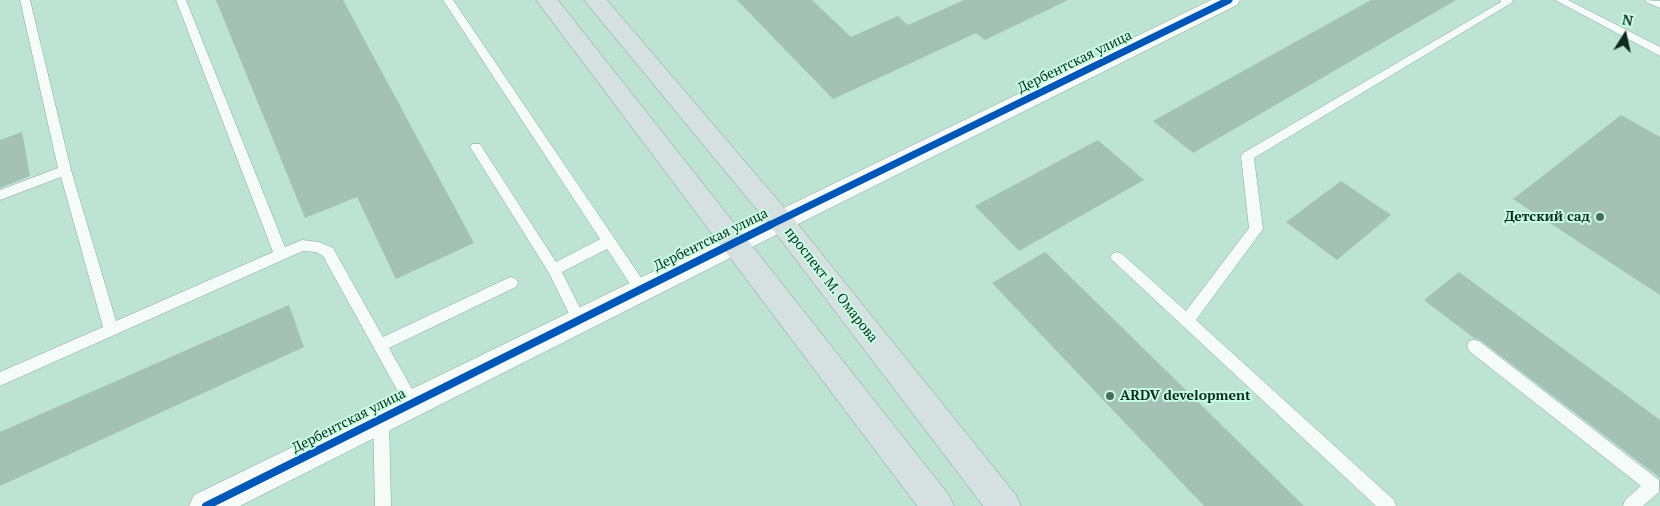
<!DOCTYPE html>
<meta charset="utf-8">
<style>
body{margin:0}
#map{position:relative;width:1660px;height:506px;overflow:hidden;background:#bde3d2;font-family:"PT Serif",serif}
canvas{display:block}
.north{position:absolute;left:1600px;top:10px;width:50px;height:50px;-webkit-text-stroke:4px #c6fde3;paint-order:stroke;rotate:10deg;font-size:14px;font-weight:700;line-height:20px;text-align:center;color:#0f2b20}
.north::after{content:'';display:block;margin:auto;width:18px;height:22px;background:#0f2b20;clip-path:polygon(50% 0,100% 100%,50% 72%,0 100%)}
</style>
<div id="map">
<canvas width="1660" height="506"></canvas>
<div class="north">N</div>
</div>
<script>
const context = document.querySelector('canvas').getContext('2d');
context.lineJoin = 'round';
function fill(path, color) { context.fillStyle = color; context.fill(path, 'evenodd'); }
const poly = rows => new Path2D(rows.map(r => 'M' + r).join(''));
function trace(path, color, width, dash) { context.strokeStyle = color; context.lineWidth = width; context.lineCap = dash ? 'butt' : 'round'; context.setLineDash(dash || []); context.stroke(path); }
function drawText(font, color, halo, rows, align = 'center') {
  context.font = font + ' "PT Serif",serif'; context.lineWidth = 4; context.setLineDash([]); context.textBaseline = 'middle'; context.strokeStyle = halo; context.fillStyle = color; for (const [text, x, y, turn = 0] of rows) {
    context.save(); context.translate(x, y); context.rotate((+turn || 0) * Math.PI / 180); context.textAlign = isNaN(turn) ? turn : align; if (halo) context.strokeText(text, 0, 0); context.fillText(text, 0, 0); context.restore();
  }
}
fill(poly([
 [216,0,343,0,474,243,396,279,357,197,305,218],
 [737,0,812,0,851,37,898,16,908,25,964,0,1068,0,985,40,976,33,833,99],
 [1371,0,1456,0,1193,153,1153,121],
 [1621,115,1660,137,1660,295,1513,199],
 [22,132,30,176,0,188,0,140],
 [1098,140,1144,180,1019,251,975,206],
 [1341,181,1391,215,1337,260,1286,222],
 [1045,252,1195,399,1304,506,1204,506,992,283],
 [1459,272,1660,420,1660,478,1480,340,1474,338,1424,300],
 [289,305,304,347,0,486,0,432]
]), '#a3c1b4');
const lane = poly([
 [20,0,30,0,71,170,116,321,273,252,176,0,186,0,285,247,302,240,319,242,333,248,383,337,506,279,511,277,516,279,518,283,516,287,389,348,420,403,417,408,412,410,407,408,323,256,316,252,303,251,0,386,0,372,103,327,61,177,0,200,0,190,58,168,20,0],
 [443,0,453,0,646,285,648,289,646,293,641,295,636,293,607,249,562,272,586,320,584,324,579,326,574,324,549,273,472,150,470,147,472,144,480,144,556,262,600,239,443,0],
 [1500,0,1512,0,1513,2,1254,158,1263,229,1196,320,1394,500,1396,506,1376,506,1110,258,1112,254,1117,252,1122,254,1186,311,1249,228,1241,156,1243,153,1501,2,1500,0],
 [1555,0,1568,0,1660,47,1660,56,1555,0],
 [1645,0,1660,1,1660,8,1646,2,1645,0],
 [1474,340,1479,341,1659,480,1659,492,1643,506,1623,506,1625,500,1641,486,1469,351,1467,346,1469,341,1474,340],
 [381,411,387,413,389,418,391,506,375,506,373,418,375,413,381,411]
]);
const street = poly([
 [1211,0,1240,0,1237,5,746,250,240,506,189,506,194,495,1211,0]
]);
const primary = poly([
 [536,0,558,0,949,495,954,506,917,506,536,0],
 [584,0,607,0,789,213,1016,495,1021,506,983,506,771,227,584,0]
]);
trace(lane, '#89a79a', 1);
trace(street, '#89a79a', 1);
trace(primary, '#7c9a96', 1);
fill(lane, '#f5fbf8');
fill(street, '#f5fbf8');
fill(primary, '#d5e1e0');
trace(poly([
 [768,226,1229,0]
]), '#0057b8', 7);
trace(poly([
 [206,506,770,225]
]), '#0057b8', 8);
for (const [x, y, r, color] of [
 [1600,217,5,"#4c6b5e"],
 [1110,396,5,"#4c6b5e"]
]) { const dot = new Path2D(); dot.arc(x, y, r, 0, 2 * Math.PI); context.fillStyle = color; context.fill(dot); trace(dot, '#c6fde3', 2); }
drawText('14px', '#0f2b20', '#c6fde3', [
 ["Дербентская улица",1075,62,-26],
 ["Дербентская улица",711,240,-26],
 ["проспект М. Омарова",831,285,52],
 ["Дербентская улица",349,421,-27]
]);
drawText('bold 14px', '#0f2b20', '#c6fde3', [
 ["Детский сад",1590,217],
 ["ARDV development",1120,396,"left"]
], 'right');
</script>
